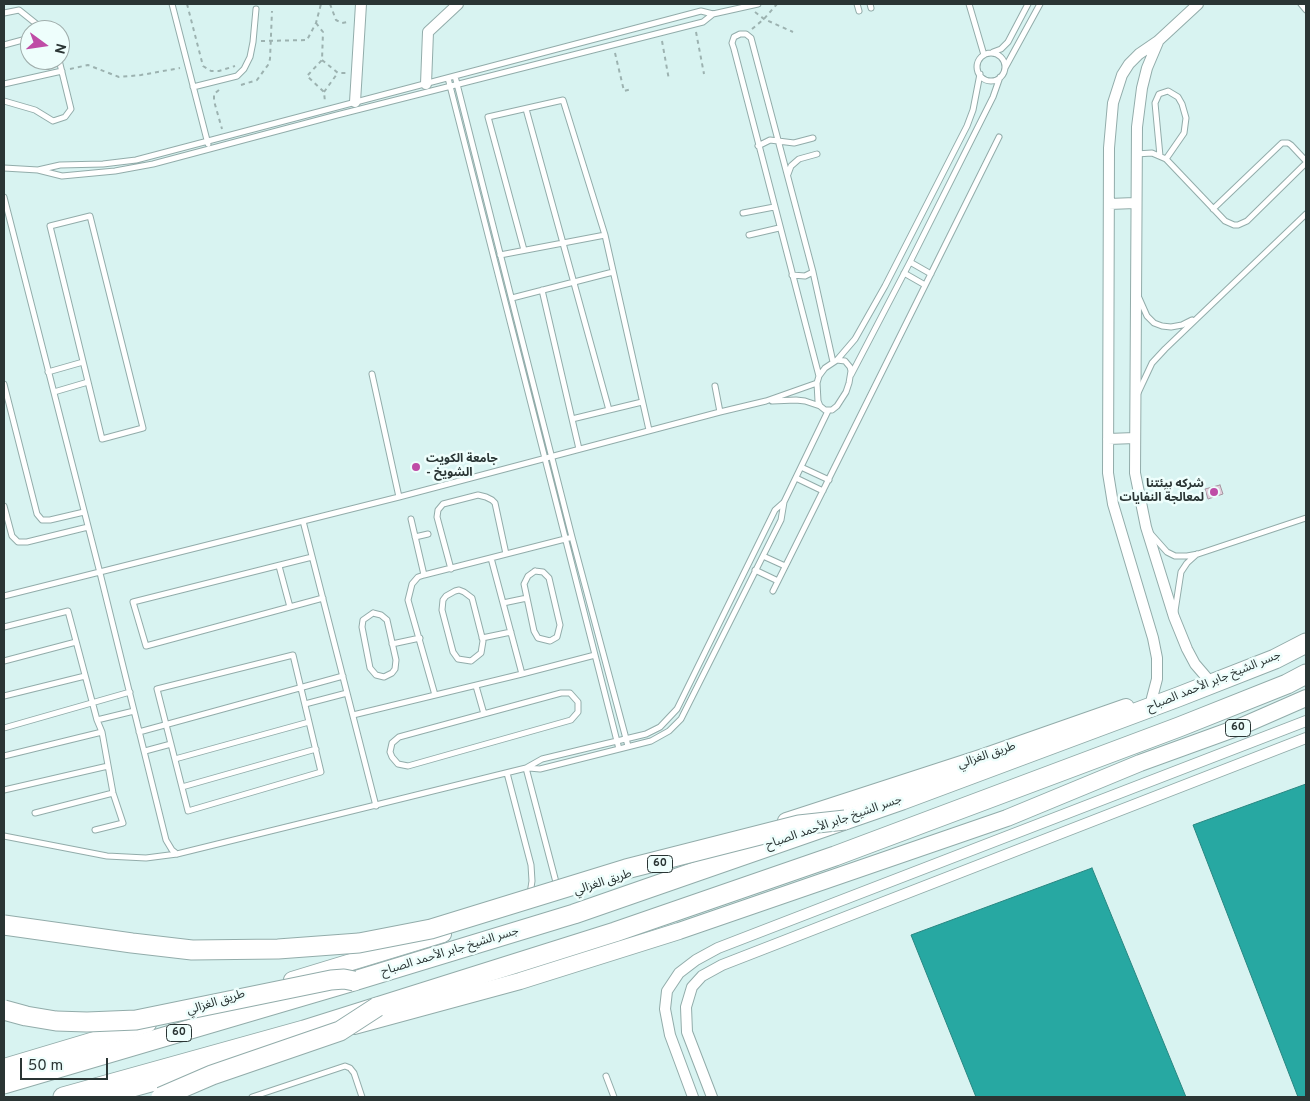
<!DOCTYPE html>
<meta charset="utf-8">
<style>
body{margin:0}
#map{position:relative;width:1310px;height:1101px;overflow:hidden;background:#d8f3f1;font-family:Overpass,sans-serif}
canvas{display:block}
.frame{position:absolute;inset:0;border:5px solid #2a3534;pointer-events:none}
.north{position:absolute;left:20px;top:20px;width:50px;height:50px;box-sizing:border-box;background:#eefefc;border:1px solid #a0aeac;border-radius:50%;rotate:104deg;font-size:14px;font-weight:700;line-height:20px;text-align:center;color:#2a3534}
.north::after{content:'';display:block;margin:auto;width:18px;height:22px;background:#bf4ca6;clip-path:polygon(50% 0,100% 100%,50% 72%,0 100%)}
.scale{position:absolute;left:20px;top:1058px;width:88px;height:22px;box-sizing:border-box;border:2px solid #2a3534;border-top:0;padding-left:6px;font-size:15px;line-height:18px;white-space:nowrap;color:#2a3534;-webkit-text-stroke:4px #eefefc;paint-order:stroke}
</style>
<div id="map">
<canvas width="1310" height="1101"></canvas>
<div class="frame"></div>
<div class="north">N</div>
<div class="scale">50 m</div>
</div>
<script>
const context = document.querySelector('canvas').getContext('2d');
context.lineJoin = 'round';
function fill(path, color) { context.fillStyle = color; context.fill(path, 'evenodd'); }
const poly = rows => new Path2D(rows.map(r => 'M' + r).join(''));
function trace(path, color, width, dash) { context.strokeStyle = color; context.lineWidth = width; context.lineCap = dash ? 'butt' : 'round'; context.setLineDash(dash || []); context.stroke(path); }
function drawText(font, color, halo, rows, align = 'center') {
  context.font = font + ' Overpass,"Noto Sans Arabic",sans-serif'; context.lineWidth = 5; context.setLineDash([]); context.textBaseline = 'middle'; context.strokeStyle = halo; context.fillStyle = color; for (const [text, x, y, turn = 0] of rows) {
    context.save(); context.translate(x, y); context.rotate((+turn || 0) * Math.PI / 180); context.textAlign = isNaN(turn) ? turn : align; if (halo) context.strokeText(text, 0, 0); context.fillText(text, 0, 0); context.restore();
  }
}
const water = poly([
 [1306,784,1306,1097,1298,1097,1193,825,1306,784],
 [1092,868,1186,1097,976,1097,911,935,1092,868]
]);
fill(water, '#27a8a2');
trace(water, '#288681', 1);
const building = poly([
 [1220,485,1223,494,1208,499,1205,489,1220,485]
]);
fill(building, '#e2cedb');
trace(building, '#a795a1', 1);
const lane = poly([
 [172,4,208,144],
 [857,4,859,11],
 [870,4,871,8],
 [969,4,984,55],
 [1301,4,1306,10],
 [4,13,19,10,44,30],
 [4,45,30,38],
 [993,52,1001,49,1008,42,1028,4],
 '977 67a14 14 0 1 1 28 0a14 14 0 1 1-28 0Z',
 [1005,68,1040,4],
 [455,76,572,537,628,746],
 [448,78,619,749],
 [4,84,62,71],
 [193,87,237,76,244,69,250,57,253,42,256,9],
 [4,101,35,110,53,121,65,117,71,109,59,60],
 [526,109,609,410],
 [758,146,770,140,794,143,813,138],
 [1136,154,1152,153,1166,159,1225,221,1234,225,1238,225,1247,221,1306,163],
 [1160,156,1155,103,1159,94,1168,91,1178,97,1182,104,1186,118,1184,133,1166,159],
 [4,168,38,170,62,176,115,171,153,164,337,115,703,22,713,14],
 [38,170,60,165,103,164,136,160,701,11,713,14,758,4],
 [788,174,791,166,799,159,817,154],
 [4,197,100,573,166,840,172,850,177,854],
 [1213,209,1282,143,1288,143,1291,145,1306,161],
 [743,213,774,207],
 [90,216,143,428,102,439,50,226,90,216],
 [749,235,779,228],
 [524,250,488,117,563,100,605,235,649,430],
 [500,255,605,235],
 [910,262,931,274],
 [904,273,925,285],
 [792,275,805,276,813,272],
 [542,290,579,449],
 [512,298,613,272],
 [1139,298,1147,316,1154,323,1162,326,1171,327,1182,325,1192,320],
 [837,360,855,339,885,286,967,126,973,110,980,74],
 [837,360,845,361,850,367,851,371,849,383,846,392,837,406,832,410,825,410,820,406,818,401,817,383,819,376,825,368,837,360],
 [48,372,83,362],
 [372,374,399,497],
 [851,375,910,262,993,97,1000,77],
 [819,376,734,49,732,43,734,37,740,34,746,34,751,38,813,272,833,362],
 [4,384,37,514,42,520,50,520,84,512],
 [715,386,720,412],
 [54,392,88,382],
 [1138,393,1152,363,1165,349,1306,214],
 [772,401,796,400,805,401,820,406],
 [572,419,642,402],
 [801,467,829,480],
 [796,478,823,491],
 [4,506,12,536,18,542,27,542,88,527],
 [411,519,424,575],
 [303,521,376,806],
 [1151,534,1167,552,1175,556,1187,556,1198,554,1306,518],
 [415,537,428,534],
 [763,556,785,566],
 [312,557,133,602,146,646,323,598],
 [491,558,522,674],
 [279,566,290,607],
 [451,569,437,517,438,510,443,504,478,495,486,497,492,500,495,503,506,554],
 [755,570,778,581],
 [535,571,543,572,549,578,560,625,557,637,550,641,538,638,534,631,524,584,528,576,535,571],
 [459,590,464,592,472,598,483,641,481,653,471,661,458,659,453,652,442,610,443,600,446,596,455,591,459,590],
 [773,591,999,137],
 [4,596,399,497,720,412,766,401,817,383],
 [503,603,527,598],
 [1175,611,1181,572,1187,563,1197,554],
 [373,613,381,615,387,620,396,660,395,669,392,673,384,677,376,675,370,668,362,627,363,620,373,613],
 [4,627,68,611,97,720,102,732,113,793,123,823,95,830],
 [482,638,511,632],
 [392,644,420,638],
 [293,655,321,772,188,811,157,689,293,655],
 [4,661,76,642],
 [476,686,484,714],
 [561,693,570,693,578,702,578,712,571,720,408,766,398,764,392,757,390,752,392,743,399,737,561,693],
 [435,695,408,600,412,584,418,577,424,575,569,538],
 [4,696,85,676],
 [305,704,347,693],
 [353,715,522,674,595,655],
 [97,720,134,711],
 [4,728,130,692],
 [139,732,343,676],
 [145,751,171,744],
 [4,756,102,732],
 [175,759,309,722],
 [526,768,557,886],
 [529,768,540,769,651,741,669,731,681,719,781,520,784,502,828,411],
 [507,773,531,865,532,881,530,894],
 [182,787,316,749],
 [4,790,108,766],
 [35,813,113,793],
 [4,836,107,856,146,858,177,854,526,768,542,759,646,734,660,727,677,709,775,510,784,502],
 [606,1076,614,1097],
 [252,1097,345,1066,350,1068,354,1073,362,1097]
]);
const street = poly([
 [1158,42,1147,68,1142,88,1137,127,1135,473,1146,527,1174,617,1187,649,1195,664,1207,678],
 [426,84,428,32,458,4],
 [355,102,361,4],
 [1109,204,1135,203],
 [1108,439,1135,438],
 [1152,698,1157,679,1157,658,1153,638,1113,504,1108,473,1109,148,1113,103,1122,75,1129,64,1139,54,1158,41,1198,4],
 [693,1097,670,1035,665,1009,667,991,679,973,696,960,718,948,1306,721],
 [712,1097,687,1032,686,1007,692,987,702,976,722,965,1306,738]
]);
const primary = poly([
 [786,821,986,756,1126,707],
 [292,980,443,934],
 [354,1026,520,981,679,931,1007,818,1140,763,1242,726,1306,698],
 [4,1067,148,1024],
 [102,1097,225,1063]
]);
const highway = poly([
 [4,1084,354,981,574,914,902,800,1178,697,1275,659,1306,643],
 [63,1097,304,1030,615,932,835,856,1179,727,1287,684,1306,674]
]);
trace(lane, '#92acaa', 7);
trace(street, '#92acaa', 12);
trace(primary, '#92acaa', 18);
trace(highway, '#92acaa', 21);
trace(poly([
 [187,4,203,66,211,71,219,71,235,66],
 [330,4,336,20,342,23,348,22],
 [755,12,764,19,793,32],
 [316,23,323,32,322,60,307,76,324,92,325,102],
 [752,29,764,19,777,4],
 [696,32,704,74],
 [261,41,307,40,316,23,321,4],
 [662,41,669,80],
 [615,53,624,91,632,89],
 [322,60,338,73,347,73],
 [70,69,88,65,119,77,141,75,180,68],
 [241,85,257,80,268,65,270,59,272,11],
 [219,90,214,94,214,101,222,129],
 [324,92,337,74]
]), '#9cb2b0', 2, [4, 4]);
trace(lane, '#fff', 5);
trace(street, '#fff', 10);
trace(primary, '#fff', 16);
trace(highway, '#fff', 19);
const highwayBridge = poly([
 [4,925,132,943,192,950,278,949,359,943,431,929,626,869,799,825,845,820],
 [4,1010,26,1016,56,1021,87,1022,136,1020,331,980,344,979,354,981],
 [161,1097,212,1075,340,1031,377,1007]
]);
trace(highwayBridge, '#92acaa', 21, []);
trace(highwayBridge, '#fff', 19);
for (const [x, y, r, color] of [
 [416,467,5,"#bf4ca6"],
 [1214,492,5,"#bf4ca6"]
]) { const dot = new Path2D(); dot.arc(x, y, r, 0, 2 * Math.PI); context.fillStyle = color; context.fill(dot); trace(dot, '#eefefc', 2); }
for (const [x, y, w] of [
 [1238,728,25],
 [660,864,25],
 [179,1033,25]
]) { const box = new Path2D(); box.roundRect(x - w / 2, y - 8.5, w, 17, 4); context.fillStyle = '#eefefc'; context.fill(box); trace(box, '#2a3534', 1); }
drawText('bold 11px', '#2a3534', null, [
 ["60",1238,728],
 ["60",660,864],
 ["60",179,1033]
]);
drawText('bold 12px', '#2a3534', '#eefefc', [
 ["جامعة الكويت",426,460],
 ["- الشويخ",426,474],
 ["شركه بيئتنا",1204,485,"right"],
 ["لمعالجة النفايات",1204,499,"right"]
], 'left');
drawText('12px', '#2a3534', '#eefefc', [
 ["جسر الشيخ جابر الأحمد الصباح",1214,682,-22],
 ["طريق الغزالي",987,756,-19],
 ["جسر الشيخ جابر الأحمد الصباح",834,823,-19],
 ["طريق الغزالي",603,883,-18],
 ["جسر الشيخ جابر الأحمد الصباح",450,952,-17],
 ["طريق الغزالي",216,1003,-17]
]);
</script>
